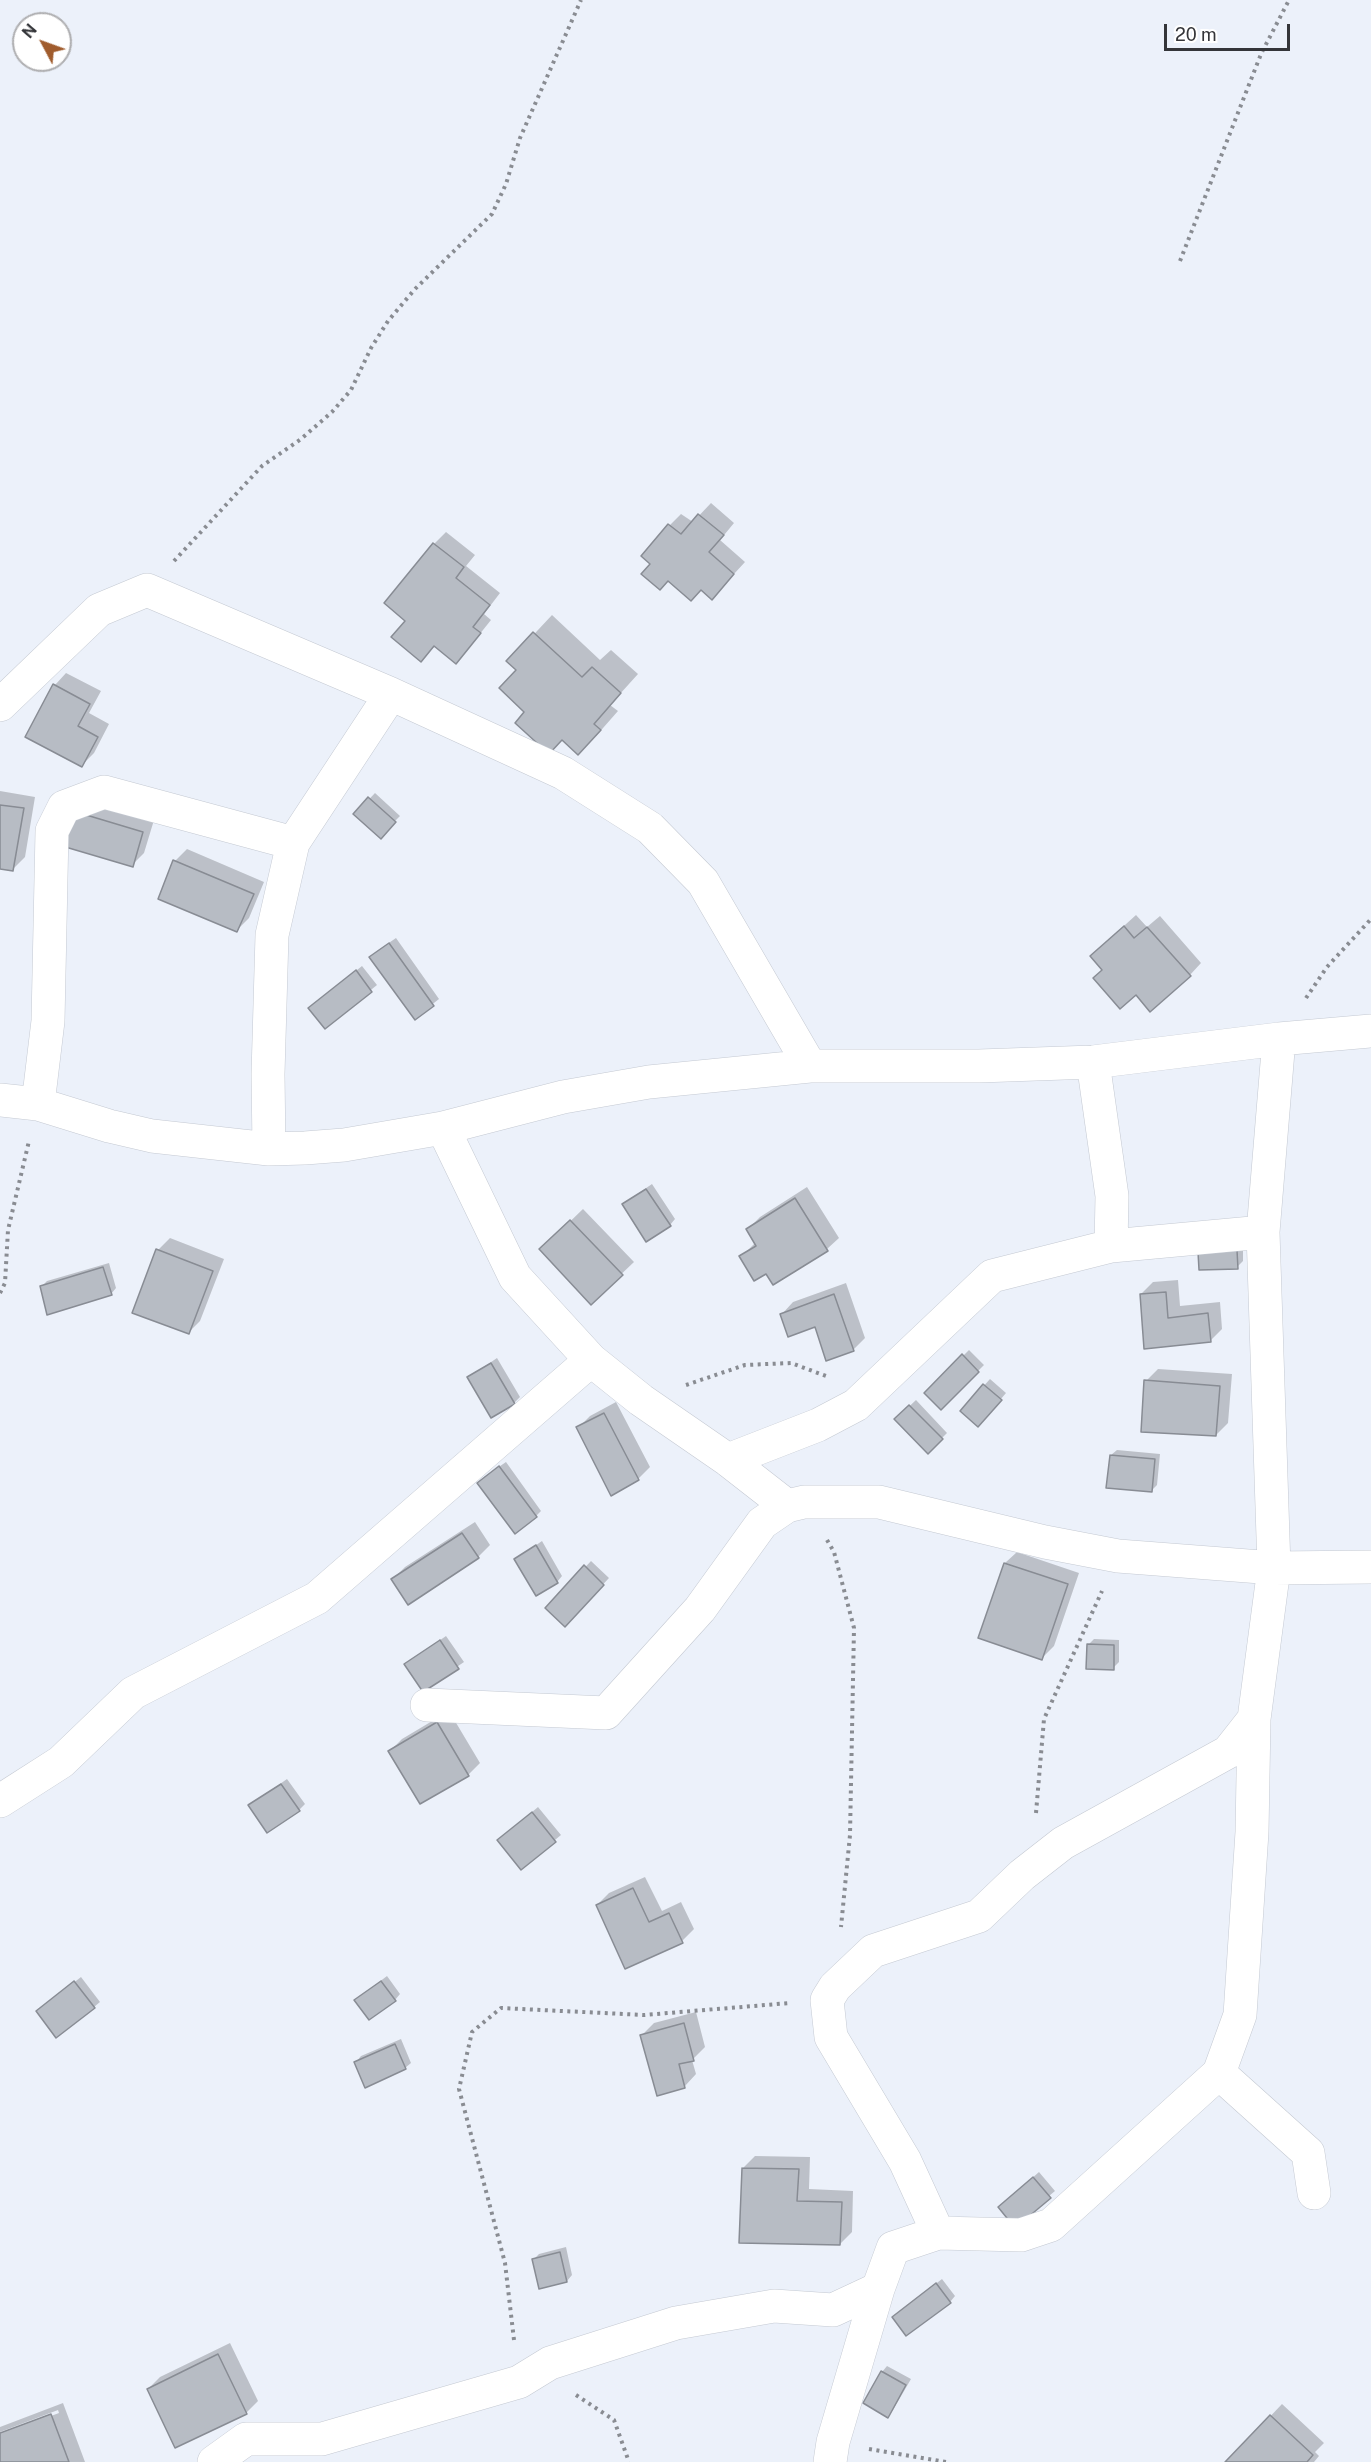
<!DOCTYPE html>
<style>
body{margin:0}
#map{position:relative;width:1371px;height:2462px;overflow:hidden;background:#ecf1fa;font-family:"Public Sans",sans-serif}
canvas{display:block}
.north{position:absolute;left:12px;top:12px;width:60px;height:60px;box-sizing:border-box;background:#fff;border:2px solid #aeaeb0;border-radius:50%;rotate:311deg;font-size:16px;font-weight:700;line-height:24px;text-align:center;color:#343539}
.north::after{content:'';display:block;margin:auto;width:21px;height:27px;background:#a05c2d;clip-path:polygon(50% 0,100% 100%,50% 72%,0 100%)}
.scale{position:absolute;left:1164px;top:24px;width:126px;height:27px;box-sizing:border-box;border:3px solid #343539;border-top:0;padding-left:8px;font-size:18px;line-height:21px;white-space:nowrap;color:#343539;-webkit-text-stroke:4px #fff;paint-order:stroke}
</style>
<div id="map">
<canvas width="1371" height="2462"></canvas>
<div class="north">N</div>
<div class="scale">20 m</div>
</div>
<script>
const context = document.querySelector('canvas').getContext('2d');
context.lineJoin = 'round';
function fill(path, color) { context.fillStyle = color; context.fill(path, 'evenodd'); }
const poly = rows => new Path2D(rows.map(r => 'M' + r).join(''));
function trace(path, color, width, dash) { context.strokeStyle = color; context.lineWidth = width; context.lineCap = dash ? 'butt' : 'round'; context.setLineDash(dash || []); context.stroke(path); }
fill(poly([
 [711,503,734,523,720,540,745,562,712,598,701,588,652,564,670,525,681,514,693,522],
 [446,532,475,555,466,566,500,593,484,614,491,620,467,650,435,646,421,660,407,620,434,544],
 [552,615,600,660,611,650,638,674,610,705,618,711,596,736,562,738,527,712,518,670,509,661],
 [66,673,101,691,89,713,109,724,94,753,82,765,27,736,55,685],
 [0,791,35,797,25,857,13,869,0,867],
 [375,793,400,816,380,836,355,814],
 [86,800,154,820,144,853,132,865,64,845],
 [187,849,264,882,249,918,237,930,175,861],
 [1136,915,1147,927,1160,916,1201,963,1190,975,1136,993,1104,969,1104,944],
 [396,938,439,999,415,1018,377,951],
 [362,966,377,985,325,1027,316,1003],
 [652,1184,675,1219,670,1225,630,1199],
 [807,1187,839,1238,827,1249,767,1272,741,1257,756,1242,748,1229,760,1217],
 [583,1209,634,1262,591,1303,553,1238],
 [170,1238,224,1259,200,1321,188,1333,158,1250],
 [1243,1245,1243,1261,1237,1267,1200,1268],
 [109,1263,116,1288,111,1294,41,1287,47,1281],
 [1178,1280,1180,1306,1220,1302,1222,1329,1210,1341,1146,1347,1141,1294,1153,1282],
 [846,1283,865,1338,853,1350,816,1325,782,1314,793,1302],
 [969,1350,984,1365,941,1408,926,1393],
 [497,1358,520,1397,514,1403,469,1377],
 [1158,1369,1232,1374,1228,1423,1216,1435,1146,1381],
 [990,1379,1006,1393,984,1419,962,1410],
 [916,1400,947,1433,928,1452,896,1419],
 [616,1402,650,1467,638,1479,578,1428,590,1416],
 [1117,1450,1160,1454,1157,1485,1152,1490,1111,1455],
 [506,1462,541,1511,536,1516,484,1477],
 [475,1522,490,1545,478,1557,393,1579,405,1567],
 [542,1541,562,1576,557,1582,516,1559],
 [1017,1552,1079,1573,1054,1646,1042,1658,1005,1563],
 [591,1561,609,1578,565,1625,547,1608],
 [446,1636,464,1662,423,1690,406,1664],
 [1094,1639,1119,1640,1119,1662,1113,1668,1089,1644],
 [449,1711,480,1763,468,1775,390,1751,402,1739],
 [287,1779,305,1804,299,1810,250,1805],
 [538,1807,561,1835,521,1868,505,1835],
 [645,1877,662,1911,681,1902,694,1929,682,1941,597,1905,609,1893],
 [387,1976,400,1994,395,2000,362,1995],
 [81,1977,100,2002,94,2007,38,2011],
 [696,2012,705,2047,692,2060,696,2074,685,2086,642,2035,654,2023],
 [401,2039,411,2063,405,2068,356,2062,361,2056],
 [755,2156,810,2157,809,2189,853,2191,852,2232,840,2244,743,2168],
 [1039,2172,1055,2191,1049,2196,1005,2202],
 [566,2247,572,2275,567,2281,540,2287,533,2260,539,2254],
 [942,2279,955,2296,950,2302,899,2312],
 [230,2343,258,2401,246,2413,148,2389,160,2377],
 [887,2366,911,2379,893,2410,888,2416,882,2372],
 [63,2403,85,2462,0,2462,0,2435,59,2413,58,2410,0,2432,0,2427],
 [1282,2404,1324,2443,1315,2452,1319,2456,1314,2462,1227,2462]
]), '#0003');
const building = poly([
 [698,514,724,535,709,552,734,574,712,600,701,590,691,601,668,581,660,590,641,574,650,564,641,556,668,524,681,534,698,514],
 [433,543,464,567,456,578,490,605,473,627,481,633,456,664,434,646,421,662,391,637,405,621,384,603,433,543],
 [533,632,582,677,592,667,621,693,594,724,601,730,578,755,562,740,549,754,515,723,524,712,499,688,516,670,506,661,533,632],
 [53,684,90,704,78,726,98,737,82,767,25,737,53,684],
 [368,797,396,822,381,839,353,814,368,797],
 [0,805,24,808,13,871,0,869,0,805],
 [73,811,143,832,133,867,62,846,73,811],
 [173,860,254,894,237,932,158,899,173,860],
 [1124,926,1134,938,1147,927,1191,976,1150,1012,1136,995,1120,1009,1093,978,1102,970,1090,956,1124,926],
 [389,943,434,1006,415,1020,369,957,389,943],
 [356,970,372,992,325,1029,308,1008,356,970],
 [646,1189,671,1226,646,1242,622,1204,646,1189],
 [795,1198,828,1251,773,1285,766,1274,754,1281,739,1256,756,1246,746,1229,795,1198],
 [570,1220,623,1275,591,1305,539,1249,570,1220],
 [156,1249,213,1271,189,1334,132,1313,156,1249],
 [1237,1250,1238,1269,1199,1270,1198,1252,1237,1250],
 [103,1267,112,1295,47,1315,40,1286,103,1267],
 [1166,1292,1168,1318,1208,1313,1211,1342,1144,1349,1140,1294,1166,1292],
 [834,1294,854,1351,826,1361,815,1327,788,1337,780,1314,834,1294],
 [962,1354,979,1372,941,1410,924,1393,962,1354],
 [491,1363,515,1404,491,1418,467,1377,491,1363],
 [1144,1380,1220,1386,1216,1436,1141,1432,1144,1380],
 [983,1384,1002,1400,978,1427,960,1411,983,1384],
 [909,1405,943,1439,928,1454,894,1419,909,1405],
 [604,1413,639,1480,611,1496,576,1427,604,1413],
 [1110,1455,1155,1459,1152,1492,1106,1488,1110,1455],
 [499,1466,537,1517,515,1534,477,1483,499,1466],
 [462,1533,479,1558,408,1605,391,1579,462,1533],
 [536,1545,558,1583,536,1596,514,1559,536,1545],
 [1004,1563,1068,1584,1042,1660,978,1638,1004,1563],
 [584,1565,604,1585,565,1627,545,1608,584,1565],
 [440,1640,459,1669,423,1692,404,1664,440,1640],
 [1087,1644,1114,1645,1114,1670,1086,1669,1087,1644],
 [437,1722,469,1776,420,1804,388,1751,437,1722],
 [281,1784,300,1811,267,1833,248,1805,281,1784],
 [532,1812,556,1842,521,1870,497,1840,532,1812],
 [633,1888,649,1922,669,1913,683,1943,625,1969,596,1905,633,1888],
 [74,1981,95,2008,56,2038,36,2011,74,1981],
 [381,1981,396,2001,369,2020,354,2000,381,1981],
 [684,2023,694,2061,679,2064,685,2088,657,2096,640,2035,684,2023],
 [395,2044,406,2069,365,2088,354,2062,395,2044],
 [742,2168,799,2169,797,2201,842,2202,840,2245,739,2243,742,2168],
 [1033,2177,1051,2198,1015,2228,998,2207,1033,2177],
 [560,2252,567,2282,539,2289,532,2259,560,2252],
 [936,2283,951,2303,906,2336,892,2317,936,2283],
 [218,2354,247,2414,175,2448,147,2389,218,2354],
 [881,2371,906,2385,888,2418,863,2403,881,2371],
 [51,2414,69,2462,0,2462,0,2433,51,2414],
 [1270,2415,1313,2455,1307,2462,1225,2462,1270,2415]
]);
fill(building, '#b7bcc4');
trace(building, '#888c94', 1.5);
const minor = poly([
 [0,705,99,610,147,590,391,694,563,773,650,828,703,882,810,1066],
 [1093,1062,1112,1196,1111,1246],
 [0,1100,38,1104,109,1126,152,1136,269,1149,305,1148,344,1145,443,1128,563,1097,649,1082,810,1066,979,1066,1093,1062,1279,1039,1371,1031],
 [38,1104,48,1021,52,831,64,807,104,792,293,843],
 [443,1128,515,1277,591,1360,641,1400,728,1460,787,1506],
 [269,1149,268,1074,272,935,293,843,391,694],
 [728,1460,818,1425,856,1405,992,1276,1111,1246,1263,1232],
 [427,1705,606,1713,700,1609,762,1523,787,1506,804,1502,879,1502,1045,1542,1118,1556,1274,1568,1371,1567],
 [0,1801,61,1762,133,1693,317,1598,591,1360],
 [1219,2073,1308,2153,1314,2193],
 [938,2233,905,2161,831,2037,827,2000,835,1987,873,1951,979,1916,1022,1875,1063,1843,1228,1752,1254,1719,1274,1568,1263,1232,1279,1039],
 [214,2462,246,2439,322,2439,519,2382,550,2363,676,2323,774,2306,833,2310,878,2289],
 [830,2462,833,2442,878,2289,893,2248,938,2233,1021,2235,1051,2225,1219,2073,1240,2015,1252,1832,1254,1719]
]);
trace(minor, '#c4c9d2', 34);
trace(poly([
 [1180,261,1261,54,1289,0],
 [174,561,262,466,301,439,332,412,351,390,371,348,388,321,415,289,492,214,506,184,520,138,581,0],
 [1306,998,1327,967,1371,919],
 [0,1293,5,1283,8,1230,29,1141],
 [686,1385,745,1365,791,1363,826,1376],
 [827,1540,834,1552,854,1628,850,1835,841,1927],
 [1036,1813,1044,1719,1102,1591],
 [514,2340,505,2263,459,2089,472,2032,501,2008,644,2015,790,2003],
 [576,2395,614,2420,629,2462],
 [869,2449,946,2462]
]), '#898c92', 4, [3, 4.5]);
trace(minor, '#fff', 33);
</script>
